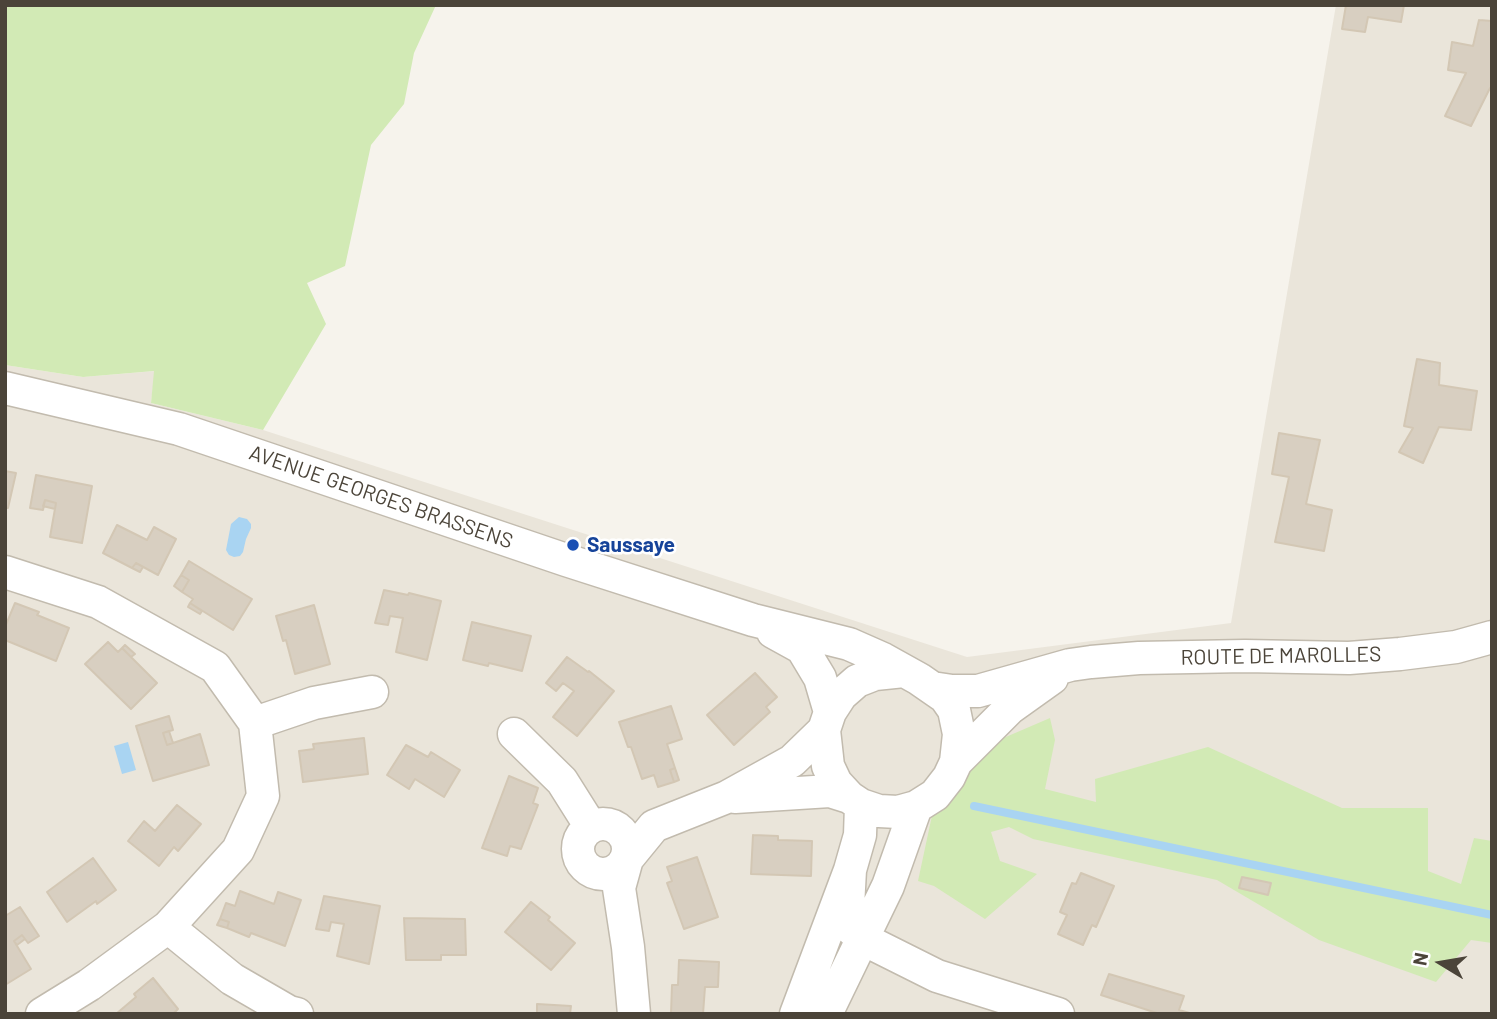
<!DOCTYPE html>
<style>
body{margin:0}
#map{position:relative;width:1497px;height:1019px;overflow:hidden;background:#f6f3ec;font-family:Barlow,sans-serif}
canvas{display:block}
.frame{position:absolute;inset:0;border:7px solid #4b4439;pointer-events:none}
.north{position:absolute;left:1406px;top:928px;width:70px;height:70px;-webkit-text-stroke:5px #fff;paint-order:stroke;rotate:281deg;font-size:19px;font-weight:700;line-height:28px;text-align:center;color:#4b4439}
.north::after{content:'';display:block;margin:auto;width:24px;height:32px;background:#4b4439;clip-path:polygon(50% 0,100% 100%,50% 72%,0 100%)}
</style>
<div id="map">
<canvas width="1497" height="1019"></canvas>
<div class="frame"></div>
<div class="north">N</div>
</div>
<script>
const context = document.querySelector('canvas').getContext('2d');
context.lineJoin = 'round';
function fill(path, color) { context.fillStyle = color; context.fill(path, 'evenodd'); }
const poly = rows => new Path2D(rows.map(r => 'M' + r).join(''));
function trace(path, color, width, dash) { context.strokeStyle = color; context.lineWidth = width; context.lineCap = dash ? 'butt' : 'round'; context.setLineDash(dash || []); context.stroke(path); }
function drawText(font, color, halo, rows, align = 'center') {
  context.font = font + ' Barlow,sans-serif'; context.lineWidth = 5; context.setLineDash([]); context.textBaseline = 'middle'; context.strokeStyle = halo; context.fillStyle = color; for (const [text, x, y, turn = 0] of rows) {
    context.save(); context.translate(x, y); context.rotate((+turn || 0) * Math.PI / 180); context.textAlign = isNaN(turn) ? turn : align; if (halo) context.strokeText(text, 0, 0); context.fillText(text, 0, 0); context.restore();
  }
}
fill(poly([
 [1336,5,1492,5,1492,1014,5,1014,5,365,83,377,155,371,151,403,263,430,967,657,1231,623]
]), '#eae5da');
fill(poly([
 [5,5,436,5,414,53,404,104,371,145,345,266,307,283,326,324,263,430,151,403,154,371,83,377,5,365],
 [1050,718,1055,740,1045,789,1096,802,1095,779,1208,747,1342,808,1428,808,1428,871,1461,884,1474,838,1492,841,1492,943,1471,940,1436,982,1319,940,1217,880,1033,839,1009,827,991,832,1000,861,1037,874,985,919,934,886,918,881,943,764]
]), '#d2eab5');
fill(poly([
 [239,517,247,519,251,524,251,528,246,539,243,552,240,556,234,557,229,555,226,550,231,524],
 [128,742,136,770,122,774,114,746]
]), '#a9d4f2');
trace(poly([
 [974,806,1492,915]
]), '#a9d4f2', 8);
const building = poly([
 [1346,5,1404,5,1401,22,1368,17,1365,32,1342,29,1346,5],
 [1479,20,1492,21,1492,88,1490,88,1471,126,1445,116,1466,73,1448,70,1452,42,1473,46,1479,20],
 [1417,359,1440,363,1439,385,1477,391,1471,430,1439,427,1423,463,1399,452,1413,428,1404,426,1417,359],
 [1279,433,1320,440,1306,504,1332,510,1324,551,1275,542,1289,477,1272,474,1279,433],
 [5,471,16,473,8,508,5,508,5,471],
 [36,475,92,486,82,543,50,537,56,503,45,500,43,510,30,508,36,475],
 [45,500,56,503,55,509,43,506,45,500],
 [117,525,147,540,154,527,176,539,158,575,136,563,132,568,103,553,117,525],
 [189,561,252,599,233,630,190,603,193,599,182,592,189,580,181,575,189,561],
 [136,563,143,567,140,572,132,568,136,563],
 [181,575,189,580,182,592,174,586,181,575],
 [384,590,408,595,409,593,441,601,427,660,396,652,403,618,390,616,388,625,375,623,384,590],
 [15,603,39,612,37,615,69,628,56,661,5,640,5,627,15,603],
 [190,603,202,611,200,614,188,607,190,603],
 [314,605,330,664,295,674,286,640,283,641,276,616,314,605],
 [472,622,531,636,522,671,489,663,488,666,463,660,472,622],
 [108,642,118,652,122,648,157,683,131,709,85,664,108,642],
 [125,645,135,654,131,657,122,648,125,645],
 [567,657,588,672,589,671,614,691,577,736,553,717,574,691,563,683,556,691,546,683,567,657],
 [755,673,777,697,766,707,770,712,734,745,707,715,755,673],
 [671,706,682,739,667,744,675,768,670,770,674,782,658,787,654,775,642,779,631,747,628,747,619,722,671,706],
 [169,716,173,730,163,733,167,745,200,734,209,765,153,781,136,726,169,716],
 [169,731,173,743,167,745,163,733,169,731],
 [364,738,368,774,303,782,299,751,314,749,313,744,364,738],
 [406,745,428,757,431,752,460,770,444,797,415,779,409,789,387,775,406,745],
 [675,768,679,780,674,782,670,770,675,768],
 [509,776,538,788,533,803,538,805,521,849,510,846,507,856,482,848,509,776],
 [177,805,201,824,178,851,174,847,159,866,128,841,144,821,155,831,177,805],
 [753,835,778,836,778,840,812,841,811,876,751,874,753,835],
 [697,857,718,917,684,929,667,883,672,881,667,867,697,857],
 [93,858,116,890,97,904,96,901,67,922,47,892,93,858],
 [1081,873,1114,886,1096,927,1092,925,1083,945,1058,934,1067,915,1060,912,1072,883,1076,884,1081,873],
 [1242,877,1271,883,1268,895,1239,888,1242,877],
 [240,891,274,904,278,892,301,900,285,946,251,933,249,937,227,928,229,922,220,919,226,903,235,906,240,891],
 [324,896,380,906,369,964,337,956,344,924,331,922,329,931,316,929,324,896],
 [531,902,550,917,548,920,575,943,551,970,505,932,531,902],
 [20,907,39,936,28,943,22,935,14,941,31,969,5,985,5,916,20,907],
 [404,918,465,919,466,955,441,955,441,960,406,960,404,918],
 [220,919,229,922,227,928,217,925,220,919],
 [22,935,25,939,17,945,14,941,22,935],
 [679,960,719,962,718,987,705,987,703,1014,671,1014,672,985,678,985,679,960],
 [1109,974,1184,996,1179,1010,1193,1014,1160,1014,1101,995,1109,974],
 [153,978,178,1009,173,1014,116,1014,136,997,134,994,153,978],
 [537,1004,571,1006,570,1014,537,1014,537,1004]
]);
fill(building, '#d8cfc1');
trace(building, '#d3c7b4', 2);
const minor = poly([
 [5,388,179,429,566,560,753,620,849,644,883,659,919,679,945,697,954,710,959,734,956,762],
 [5,572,98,602,215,667,255,723,263,796,238,850,168,927,89,985,42,1014],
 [773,632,802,648,820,678,830,712],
 [904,671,875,674,857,681,841,695,830,712,824,730,828,766,836,783,849,797,861,805,879,811,898,812,916,807,935,795,949,777,956,762,1010,708,1052,678],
 [932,688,952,691,978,691,1070,665,1091,662,1139,658,1245,656,1349,658,1400,654,1456,647,1492,637],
 [255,723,314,703,372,692],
 [514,734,562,781,591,827],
 [735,797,830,791,849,797],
 '578 849a25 25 0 1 1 50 0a25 25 0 1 1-50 0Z',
 [850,870,847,925,863,939,937,976,1058,1014],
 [168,927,232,979,289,1012,297,1014],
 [634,1014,628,947,619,888,627,859,654,826,727,797,792,761,824,730],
 [796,1014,850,870,860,835,861,805],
 [826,1014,888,886,916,807]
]);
trace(minor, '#c2bbae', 35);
trace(minor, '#fff', 32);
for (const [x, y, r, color] of [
 [573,545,7,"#1a4fb4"]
]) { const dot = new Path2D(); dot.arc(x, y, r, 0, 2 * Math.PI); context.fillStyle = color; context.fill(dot); trace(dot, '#fff', 2.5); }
drawText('21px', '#4b4439', '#fff', [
 ["AVENUE GEORGES BRASSENS",381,497,19],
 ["ROUTE DE MAROLLES",1281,656,-1]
]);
drawText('bold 21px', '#164399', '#fff', [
 ["Saussaye",587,545]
], 'left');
</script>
